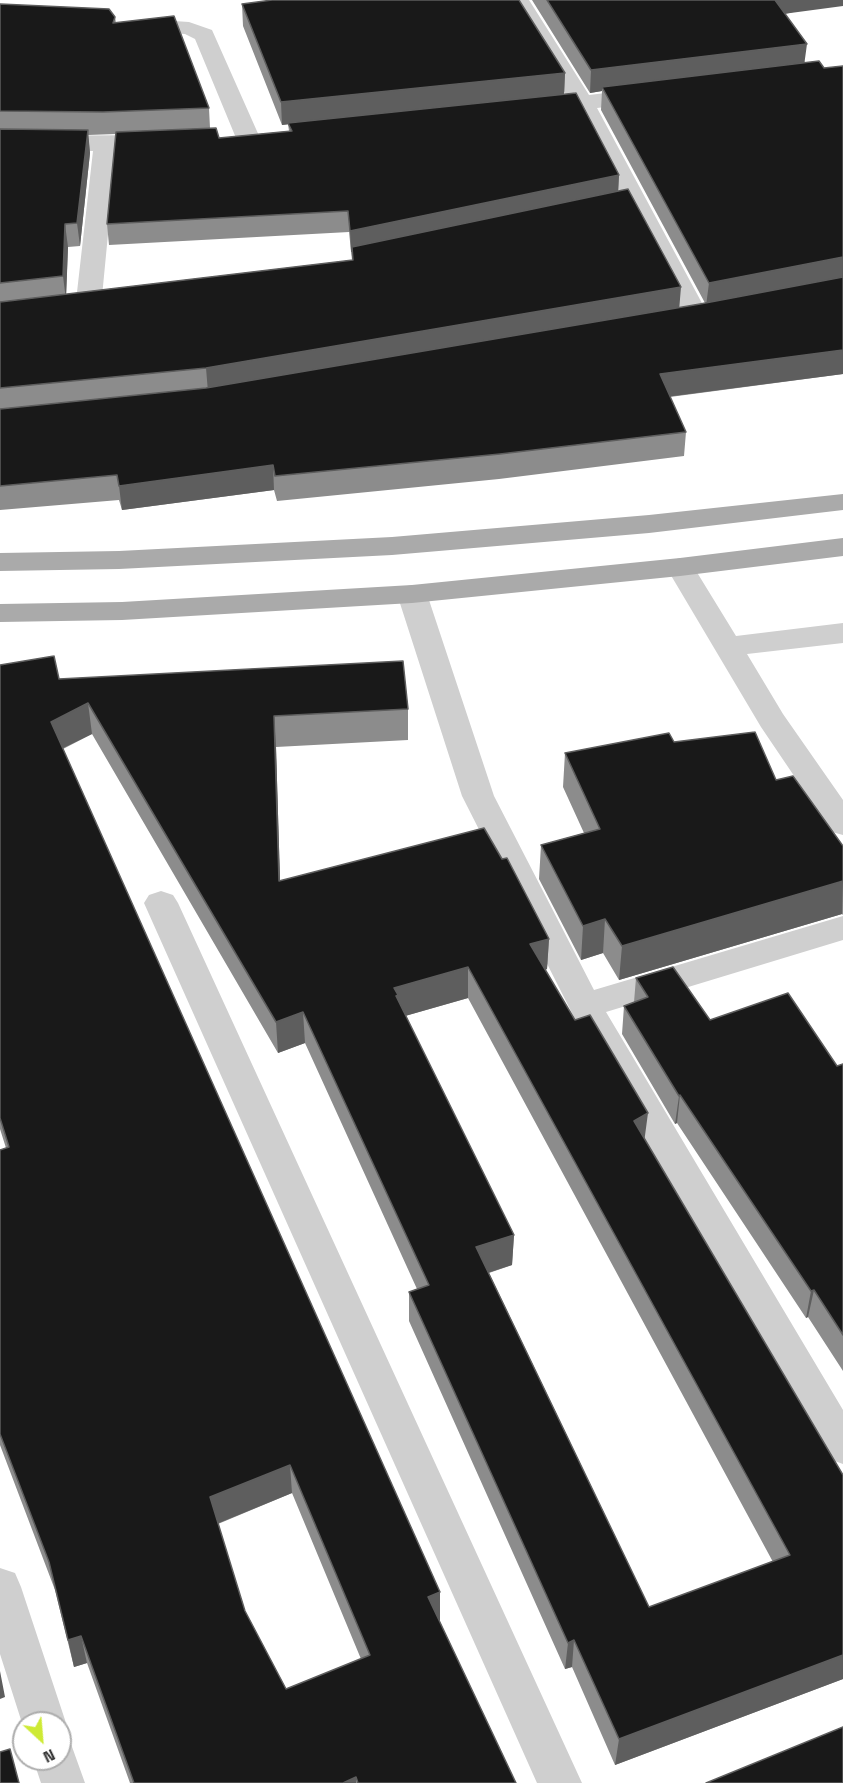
<!DOCTYPE html>
<style>
body{margin:0}
#map{position:relative;width:843px;height:1783px;overflow:hidden;background:#fff;font-family:"Space Grotesk",sans-serif}
canvas{display:block}
.north{position:absolute;left:12px;top:1711px;width:60px;height:60px;box-sizing:border-box;background:#fff;border:2px solid #adadad;border-radius:50%;rotate:154deg;font-size:16px;font-weight:700;line-height:24px;text-align:center;color:#323232}
.north::after{content:'';display:block;margin:auto;width:21px;height:27px;background:#ceea34;clip-path:polygon(50% 0,100% 100%,50% 72%,0 100%)}
</style>
<div id="map">
<canvas width="843" height="1783"></canvas>
<div class="north">N</div>
</div>
<script>
const context = document.querySelector('canvas').getContext('2d');
context.lineJoin = 'round';
const poly = rows => new Path2D(rows.map(r => 'M' + r).join(''));
function fill(path, color) { context.fillStyle = color; context.fill(path, 'evenodd'); }
function trace(path, color, width, dash) { context.strokeStyle = color; context.lineWidth = width; context.lineCap = dash ? 'butt' : 'round'; context.setLineDash(dash || []); context.stroke(path); }
fill(poly([
 [507,0,529,0,589,95,647,88,655,90,658,95,655,100,647,102,597,108,710,318,706,323,697,326,688,323,684,318,575,110,537,115,529,113,526,108,529,103,537,101,568,98,507,0],
 [159,20,189,22,212,30,260,138,256,143,248,145,240,143,236,138,195,39,185,34,159,32,134,37,126,36,123,31,126,26,159,20],
 [160,135,168,137,172,142,168,147,116,151,101,307,97,312,0,325,0,309,76,301,93,151,0,150,0,136,160,135],
 [680,558,690,561,736,636,843,623,843,643,747,654,783,714,843,800,843,835,832,832,761,727,666,567,670,561,680,558],
 [412,585,422,587,427,594,494,796,594,990,843,916,843,940,606,1012,843,1410,843,1464,829,1459,573,1015,462,796,397,594,402,587,412,585],
 [161,891,173,895,178,903,582,1783,537,1783,144,903,149,895,161,891],
 [0,1568,15,1573,21,1587,66,1723,60,1737,60,1723,24,1723,24,1728,22,1723,0,1654,0,1568],
 [60,1739,71,1744,85,1783,41,1783,33,1759,60,1759,60,1739]
]), '#cfcfcf');
fill(poly([
 [843,494,843,510,649,533,392,555,119,569,0,571,0,553,119,551,392,537,649,515,843,494],
 [843,538,843,556,680,576,412,603,122,620,0,622,0,604,122,602,412,585,680,558,843,538]
]), '#aaa');
fill(poly([
 [532,0,843,0,785,14,805,63,843,374,670,397,686,432,684,456,499,479,277,501,274,490,122,510,119,500,0,510,0,4,115,17,116,23,209,108,210,128,219,138,289,131,288,124,282,125,243,26,242,4,565,73,564,95,619,175,618,191,679,308,705,303,601,110,602,91,590,93],
 [116,134,107,224,109,245,349,232,352,260,66,294,68,247,80,246,90,153,88,135],
 [0,665,59,679,408,709,408,740,276,747,280,881,502,859,549,939,547,969,545,970,843,1475,843,1679,615,1765,572,1667,565,1669,409,1321,409,1292,417,1289,305,1043,278,1053,92,734,63,749,440,1592,440,1620,439,1620,516,1783,130,1783,87,1663,74,1667,55,1590,0,1445,0,1150,6,1148,0,1129],
 [468,998,773,1562,649,1607,489,1273,512,1265,514,1235,405,1016],
 [292,1493,361,1659,286,1689,245,1611,218,1524],
 [674,742,843,846,843,915,842,914,619,980,603,953,581,960,539,879,541,845,584,833,563,787,565,753],
 [636,978,710,1020,837,1066,843,1064,843,1371,808,1317,806,1318,677,1123,675,1124,622,1034,624,1006,634,1002]
]), '#8c8c8c');
fill(poly([
 [770,0,843,0,843,6,768,16],
 [807,44,804,66,602,87,602,91,590,93,591,70],
 [565,73,564,96,282,125,281,102],
 [88,130,90,153,80,246,77,223],
 [619,175,618,195,351,252,350,231],
 [65,224,68,247,66,300,63,276],
 [843,257,843,277,706,306,709,283],
 [681,287,679,311,208,392,206,368],
 [843,350,843,374,658,398,660,374],
 [273,465,274,490,122,510,119,486],
 [88,703,92,734,55,752,51,722],
 [274,716,276,747,281,912,279,881],
 [843,881,842,914,619,980,622,946],
 [605,919,603,953,581,960,583,926],
 [549,939,547,969,529,975,530,944],
 [468,967,468,998,398,1018,394,988],
 [303,1012,305,1043,278,1053,276,1022],
 [680,1095,677,1123,675,1124,679,1096],
 [648,1113,644,1143,634,1121],
 [514,1235,512,1265,475,1277,476,1247],
 [814,1290,808,1317,806,1318,811,1291],
 [290,1465,292,1493,214,1525,210,1497],
 [440,1592,440,1620,428,1624,428,1597],
 [81,1636,87,1663,74,1667,68,1640],
 [574,1640,572,1667,565,1669,568,1643],
 [843,1655,843,1679,615,1765,619,1739],
 [0,1671,5,1697,0,1699],
 [356,1777,356,1783,343,1783]
]), '#5e5e5e');
const building = poly([
 [272,0,519,0,565,73,281,102,242,4,272,0],
 [547,0,775,0,807,44,591,70,547,0],
 [0,4,109,9,115,17,113,23,174,16,209,108,103,112,0,111,0,4],
 [819,61,824,68,843,66,843,257,709,283,602,87,819,61],
 [576,93,619,175,350,231,348,211,107,224,116,132,216,128,219,138,292,131,288,123,576,93],
 [0,129,88,130,77,223,65,224,63,276,0,283,0,129],
 [628,189,681,287,206,368,0,388,0,302,353,260,352,247,628,189],
 [843,277,843,350,660,374,686,432,500,454,275,476,273,465,119,486,117,475,0,486,0,409,206,388,700,304,843,277],
 [54,656,59,679,403,661,408,709,274,716,279,881,484,828,502,859,507,858,549,939,530,944,575,1020,590,1015,648,1113,634,1121,843,1475,843,1655,619,1739,574,1640,568,1643,409,1292,429,1285,303,1012,276,1022,88,703,51,722,440,1592,428,1597,516,1783,358,1783,356,1777,343,1783,134,1783,81,1636,68,1640,49,1562,0,1434,0,1150,9,1147,0,1118,0,665,54,656],
 [468,967,790,1555,649,1607,476,1247,514,1235,396,996,398,995,394,988,468,967],
 [290,1465,370,1655,286,1689,245,1611,210,1497,290,1465],
 [755,732,776,780,793,776,843,846,843,881,622,946,605,919,583,926,541,845,600,829,565,753,669,733,674,742,755,732],
 [673,967,710,1020,788,993,837,1066,843,1064,843,1335,814,1290,811,1291,680,1095,679,1096,624,1006,648,997,636,978,673,967],
 [843,1727,843,1783,706,1783,843,1727],
 [10,1749,19,1783,0,1783,0,1752,10,1749]
]);
fill(building, '#191919');
trace(building, '#5e5e5e', 1.5);
</script>
